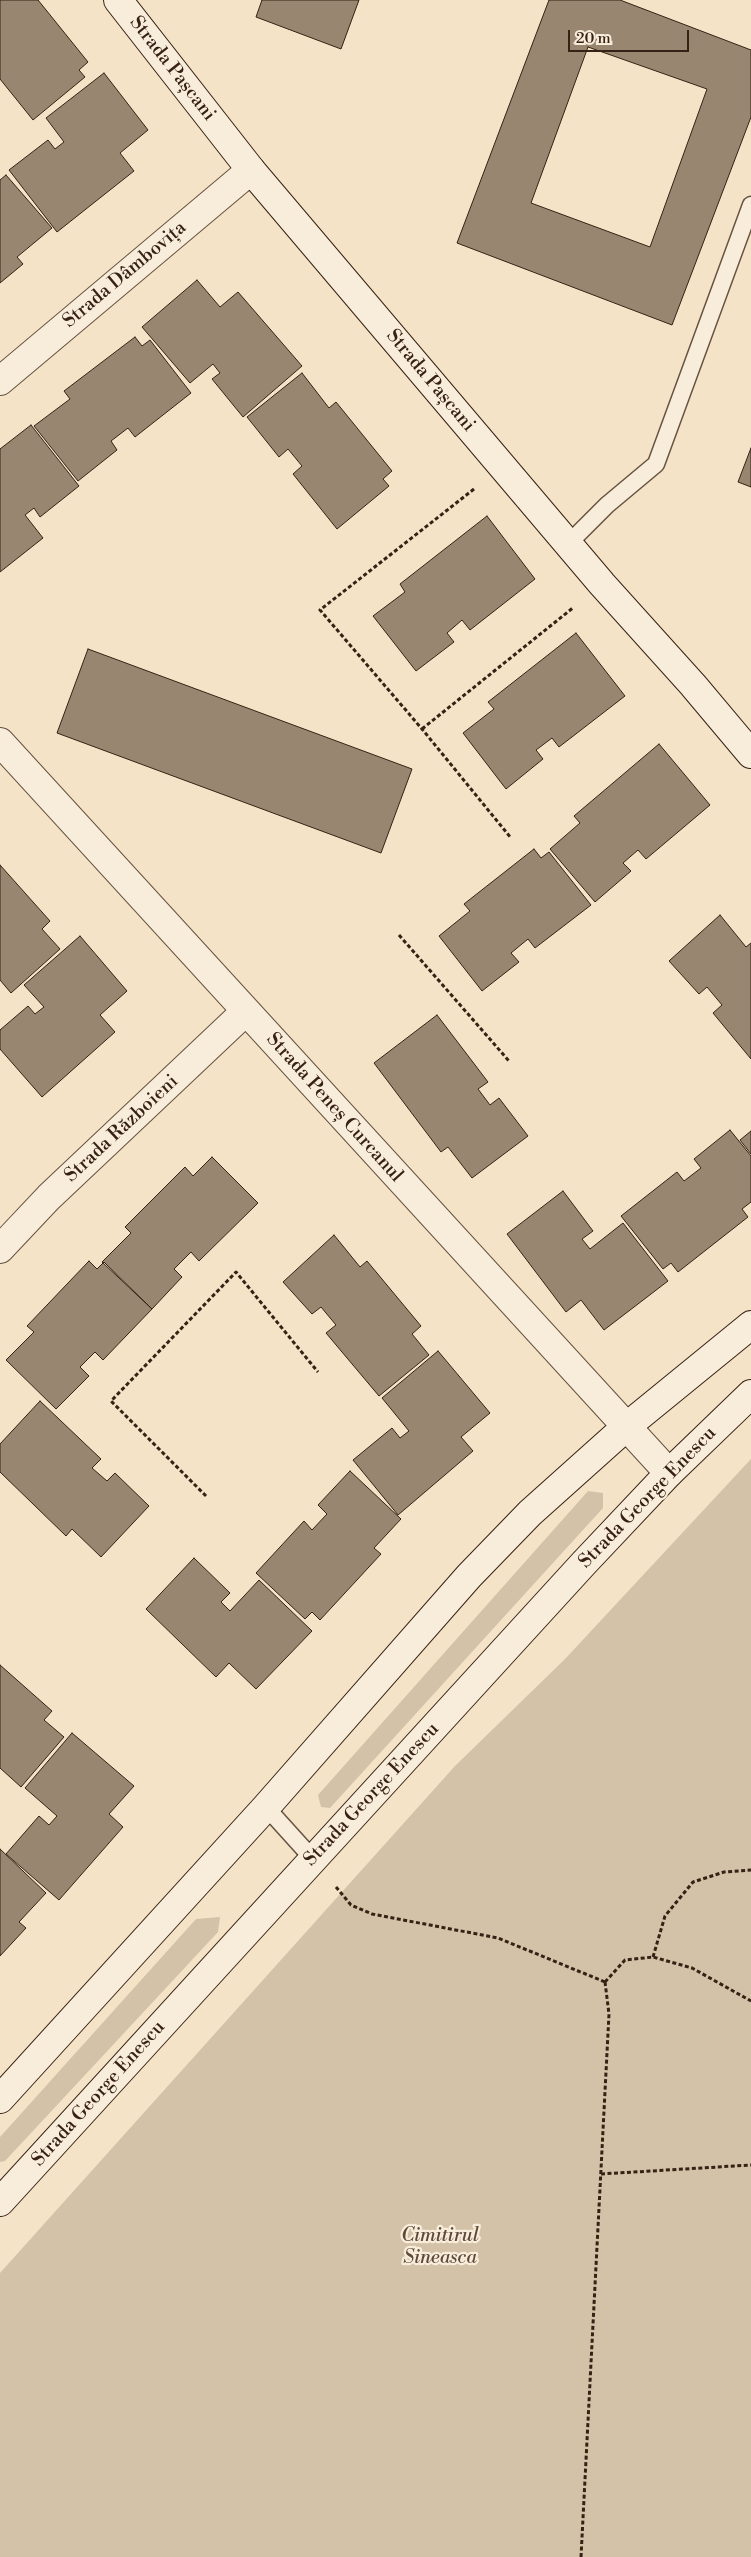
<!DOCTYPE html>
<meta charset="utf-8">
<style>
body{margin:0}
#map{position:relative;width:751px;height:2557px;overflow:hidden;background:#f4e3c6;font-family:"Libre Bodoni",serif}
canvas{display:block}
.scale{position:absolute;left:568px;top:30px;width:121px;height:22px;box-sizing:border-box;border:2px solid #362114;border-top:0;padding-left:6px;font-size:15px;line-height:18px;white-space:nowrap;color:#362114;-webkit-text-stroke:4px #f8edda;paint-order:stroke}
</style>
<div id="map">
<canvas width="751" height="2557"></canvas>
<div class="scale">20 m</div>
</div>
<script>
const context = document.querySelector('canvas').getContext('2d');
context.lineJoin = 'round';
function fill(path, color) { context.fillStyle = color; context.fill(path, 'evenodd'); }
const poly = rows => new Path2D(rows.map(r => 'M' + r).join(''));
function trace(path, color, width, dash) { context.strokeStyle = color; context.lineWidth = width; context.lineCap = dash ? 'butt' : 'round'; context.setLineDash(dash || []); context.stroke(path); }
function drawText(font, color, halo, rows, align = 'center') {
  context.font = font + ' "Libre Bodoni",serif'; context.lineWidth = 4.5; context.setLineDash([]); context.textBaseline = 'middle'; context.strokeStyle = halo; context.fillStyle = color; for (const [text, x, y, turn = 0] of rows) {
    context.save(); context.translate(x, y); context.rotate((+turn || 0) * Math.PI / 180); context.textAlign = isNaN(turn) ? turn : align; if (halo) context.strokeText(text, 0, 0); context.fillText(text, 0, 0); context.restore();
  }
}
fill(poly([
 [751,1459,751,2557,0,2557,0,2273,455,1766,565,1659],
 [588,1491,603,1493,603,1508,330,1808,321,1807,318,1795],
 [220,1917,218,1932,5,2161,0,2162,0,2137,196,1919]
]), '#d4c2a8');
const building = poly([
 [0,0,38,0,88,62,79,70,85,77,33,120,0,79,0,0],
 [262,0,359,0,341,49,256,17,262,0],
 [549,0,620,0,751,50,751,117,672,325,457,243,549,0],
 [588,47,707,89,650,247,531,203,588,47],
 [104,73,148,130,120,153,134,171,57,232,9,170,48,140,55,149,64,142,46,118,104,73],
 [6,175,52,228,17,257,23,264,0,283,0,180,6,175],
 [197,280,220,307,238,292,302,366,243,417,212,379,220,373,213,364,190,383,142,327,197,280],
 [135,337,142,346,150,340,191,393,135,437,128,428,111,441,117,450,78,481,34,426,70,399,64,391,135,337],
 [302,373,329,408,336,402,392,471,383,479,389,486,337,529,293,474,302,466,288,449,279,457,247,417,302,373],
 [31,425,79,486,40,517,34,508,25,515,43,538,0,572,0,449,31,425],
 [751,448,751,487,738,482,751,448],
 [487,516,535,579,470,630,462,620,447,633,454,642,416,671,373,616,405,592,400,584,487,516],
 [576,633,625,696,559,747,552,738,536,750,543,759,506,789,463,733,494,709,488,702,576,633],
 [88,649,412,769,381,853,57,733,88,649],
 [659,744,710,805,646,859,638,850,623,863,631,871,595,902,550,849,580,823,574,816,659,744],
 [534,849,541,858,549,852,591,905,535,948,528,939,511,953,519,962,482,991,439,936,470,911,464,904,534,849],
 [0,865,50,921,42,929,60,949,11,993,0,980,0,865],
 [720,915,746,947,751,943,751,1059,713,1013,722,1005,707,987,699,994,669,961,720,915],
 [80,936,127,991,100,1015,115,1032,42,1097,0,1049,0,1030,28,1006,35,1014,44,1007,24,985,80,936],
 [437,1015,488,1082,478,1089,490,1105,499,1098,528,1136,472,1178,448,1147,441,1152,374,1063,437,1015],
 [730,1130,751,1156,751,1202,742,1209,748,1217,678,1272,671,1263,663,1269,621,1216,677,1172,684,1181,701,1168,694,1159,730,1130],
 [751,1131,751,1154,740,1140,751,1131],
 [212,1157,258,1203,199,1261,191,1252,174,1269,182,1277,152,1309,102,1262,131,1233,125,1227,185,1167,193,1176,212,1157],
 [563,1191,593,1231,582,1239,590,1249,623,1223,668,1281,604,1330,581,1300,566,1312,507,1234,563,1191],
 [334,1235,360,1267,367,1261,421,1326,412,1334,429,1355,379,1396,326,1333,336,1325,321,1307,312,1314,283,1282,334,1235],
 [89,1261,97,1269,104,1262,152,1309,103,1360,95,1352,80,1367,89,1376,56,1409,6,1360,34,1332,27,1326,89,1261],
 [438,1351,490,1413,461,1437,473,1451,398,1515,353,1460,392,1428,400,1438,409,1431,382,1398,438,1351],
 [40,1401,101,1459,92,1468,107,1481,115,1473,149,1506,101,1557,72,1529,66,1536,0,1472,0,1444,40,1401],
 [350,1471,401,1519,374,1548,381,1554,320,1620,312,1612,305,1619,256,1573,304,1521,312,1530,327,1514,318,1505,350,1471],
 [194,1558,230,1593,221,1602,230,1611,259,1580,312,1631,256,1689,229,1663,216,1677,146,1609,194,1558],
 [0,1665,52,1711,44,1720,64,1737,21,1787,0,1768,0,1665],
 [72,1733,134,1786,109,1814,123,1827,59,1900,6,1854,39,1816,49,1825,57,1816,25,1788,72,1733],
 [0,1849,46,1893,19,1922,26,1928,0,1956,0,1849]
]);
fill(building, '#998671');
trace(building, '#362114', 1);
const lane = poly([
 [568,544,607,505,656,464,751,205],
 [266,1807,313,1859]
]);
const street = poly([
 [0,381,251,170],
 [0,742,669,1473],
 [0,1249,49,1197,246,1011]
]);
const secondary = poly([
 [118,0,251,170,602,584,693,685,751,754],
 [0,2099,266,1807,469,1576,530,1513,626,1427,751,1325],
 [0,2202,584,1563,669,1473,751,1394]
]);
trace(lane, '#665240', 19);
trace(street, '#665240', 30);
trace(secondary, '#362114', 30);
trace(poly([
 [474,489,320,610,422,729,511,838],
 [422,729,574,607],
 [399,935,509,1061],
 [206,1496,111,1401,236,1272,318,1372],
 [336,1887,351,1905,372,1914,498,1938,605,1982],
 [653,1957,665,1916,693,1882,724,1872,751,1870],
 [605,1982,625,1960,653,1957,692,1968,751,2001],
 [601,2174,751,2165],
 [581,2557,609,2014,605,1982]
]), '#362114', 3, [4, 2.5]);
trace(lane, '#f8edda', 16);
trace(street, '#f8edda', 28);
trace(secondary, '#f8edda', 28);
drawText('19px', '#362114', '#f8edda', [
 ["Strada Pașcani",172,69,52],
 ["Strada Dâmbovița",125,275,-40],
 ["Strada Pașcani",430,381,50],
 ["Strada Peneș Curcanul",334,1108,48],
 ["Strada Războieni",122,1129,-43],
 ["Strada George Enescu",648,1498,-46],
 ["Strada George Enescu",372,1795,-47],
 ["Strada George Enescu",99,2094,-48]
]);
drawText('italic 19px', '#5e4939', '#f8edda', [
 ["Cimitirul",440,2236],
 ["Sineasca",440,2258]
]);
</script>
